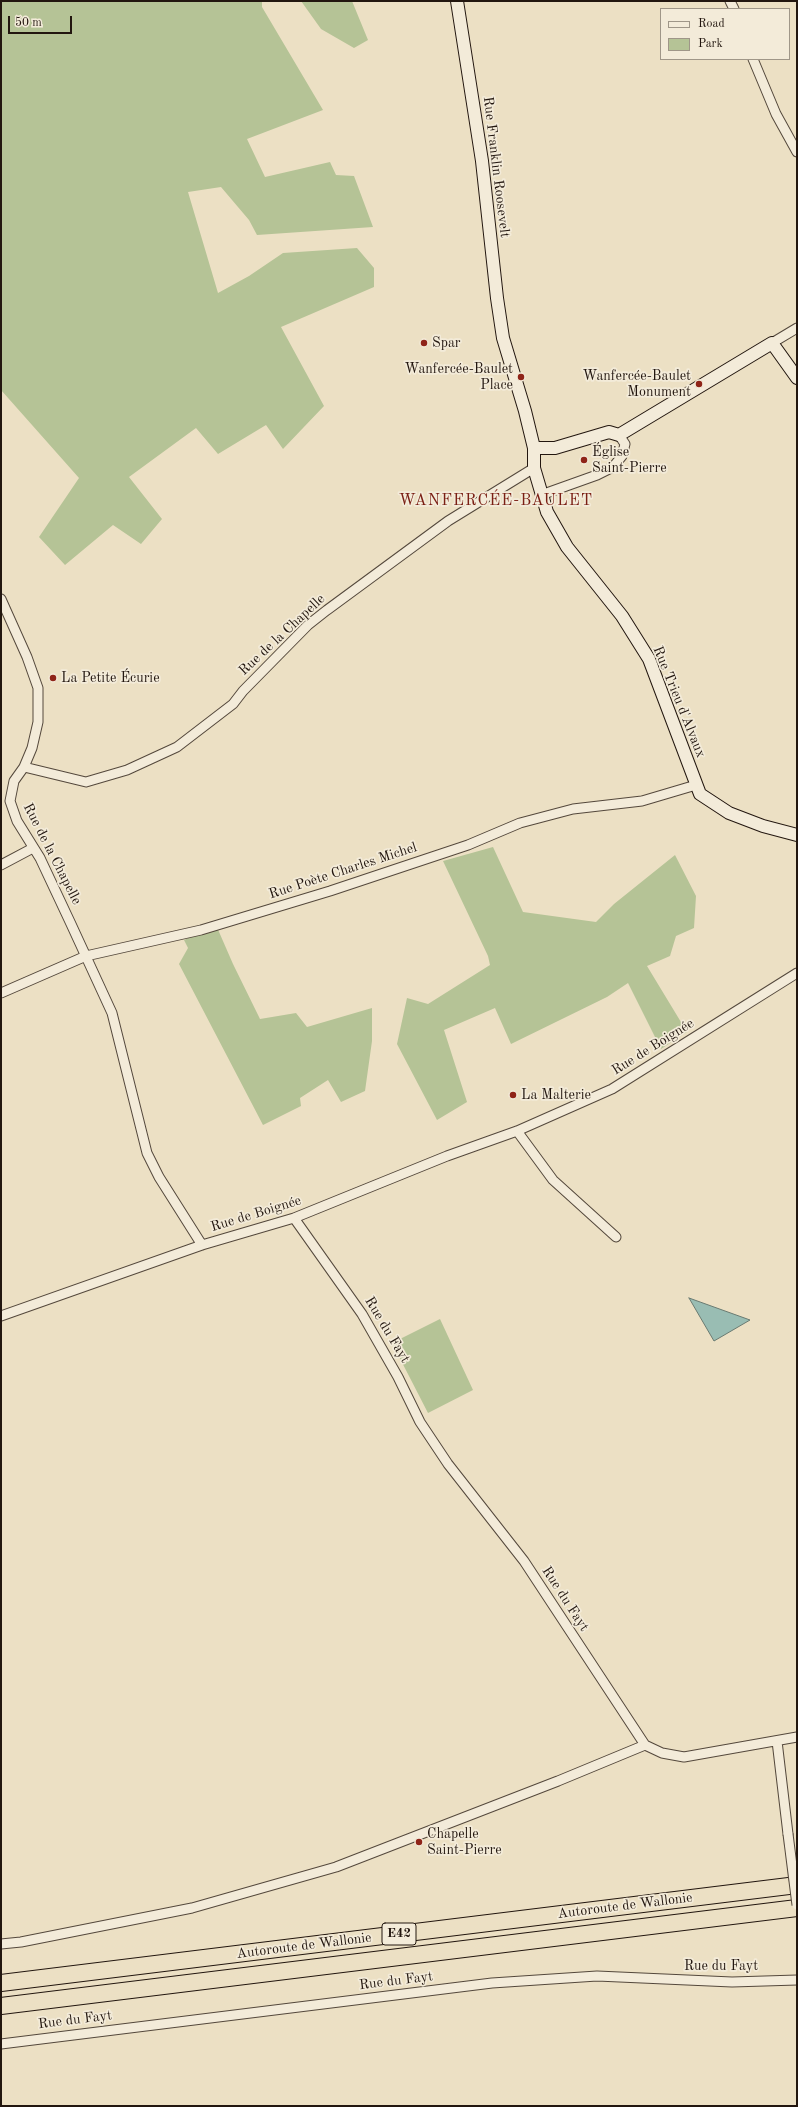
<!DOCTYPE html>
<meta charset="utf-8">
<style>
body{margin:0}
#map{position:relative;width:798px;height:2107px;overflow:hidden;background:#ece0c4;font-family:"Old Standard TT",serif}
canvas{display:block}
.frame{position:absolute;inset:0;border:2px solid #22160f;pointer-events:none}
.legend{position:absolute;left:660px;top:8px;width:130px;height:52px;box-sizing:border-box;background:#f3ebd9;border:1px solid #9f9688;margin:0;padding:5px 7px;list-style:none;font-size:12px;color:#22160f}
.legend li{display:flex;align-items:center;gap:8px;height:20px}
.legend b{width:20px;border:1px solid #9f9688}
.scale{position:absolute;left:8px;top:16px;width:64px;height:18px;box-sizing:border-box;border:2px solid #22160f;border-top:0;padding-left:5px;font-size:12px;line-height:14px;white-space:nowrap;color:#22160f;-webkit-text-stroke:3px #f3ebd9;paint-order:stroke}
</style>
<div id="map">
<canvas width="798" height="2107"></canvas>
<div class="frame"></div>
<ul class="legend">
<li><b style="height:5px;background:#f3ebd9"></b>Road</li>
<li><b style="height:11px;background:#b5c396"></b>Park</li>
</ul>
<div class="scale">50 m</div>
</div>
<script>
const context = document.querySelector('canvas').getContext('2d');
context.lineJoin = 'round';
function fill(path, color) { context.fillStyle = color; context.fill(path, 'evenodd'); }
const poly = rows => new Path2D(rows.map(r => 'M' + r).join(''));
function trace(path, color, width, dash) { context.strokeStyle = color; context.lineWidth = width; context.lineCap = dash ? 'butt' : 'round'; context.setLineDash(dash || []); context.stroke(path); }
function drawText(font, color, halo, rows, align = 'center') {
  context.font = font + ' "Old Standard TT",serif'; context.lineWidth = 3.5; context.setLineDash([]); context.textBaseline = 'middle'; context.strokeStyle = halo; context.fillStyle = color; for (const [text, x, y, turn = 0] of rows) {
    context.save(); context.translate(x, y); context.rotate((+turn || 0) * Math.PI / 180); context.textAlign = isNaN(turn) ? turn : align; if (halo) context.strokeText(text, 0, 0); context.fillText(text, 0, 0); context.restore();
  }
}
fill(poly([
 [1,1,262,1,262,7,323,110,247,139,265,177,330,162,336,175,354,176,373,227,257,235,249,220,221,187,188,192,218,293,249,276,283,253,357,248,374,268,374,287,281,327,324,406,283,449,266,425,218,454,196,428,129,477,162,519,141,544,113,525,65,565,39,537,79,478,1,390],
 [301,1,352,1,368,40,354,48,321,29],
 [493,847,523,912,596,922,614,904,675,855,696,896,694,928,676,936,670,956,647,966,687,1032,661,1049,628,983,607,997,511,1044,495,1008,444,1030,467,1102,437,1120,397,1044,407,998,428,1004,490,965,488,956,443,861],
 [216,925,233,964,260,1019,296,1013,307,1027,372,1008,372,1041,365,1091,341,1102,328,1080,300,1098,301,1106,263,1125,179,964,188,948,184,940],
 [440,1319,473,1390,428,1413,392,1343]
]), '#b5c396');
const water = poly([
 [689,1298,750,1320,714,1341,689,1298]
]);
fill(water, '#99bdb3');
trace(water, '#697a71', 1);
const street = poly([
 [730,1,734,9],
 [753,59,776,114,797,152],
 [772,343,797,328],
 [541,495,597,475,613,467,622,456,625,444,619,435],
 [1,599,27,657,38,688,38,722,32,748,24,767,14,781,10,801,17,821,40,858,71,924,112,1013,147,1153,159,1177,202,1245],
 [24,767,86,782,127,770,177,747,233,704,243,691,308,625,327,610,448,521,534,468],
 [1,865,33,848],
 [1,993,86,956,201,930,330,891,468,845,520,823,573,809,642,801,696,785],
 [517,1131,553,1180,616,1237],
 [294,1218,362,1314,398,1377,420,1422,448,1464,524,1561,645,1745,662,1753,684,1757,797,1737],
 [1,1316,202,1245,294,1218,447,1156,517,1131,612,1089,797,973],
 [777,1741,788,1834],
 [1,1944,21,1942,192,1908,336,1867,558,1781,645,1745],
 [1,2044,492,1983,597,1976,732,1982,797,1980]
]);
const secondary = poly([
 [457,1,482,161,497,298,503,338,525,411,534,448,534,468,547,512,567,547,622,616,649,659,700,794,729,813,763,826,797,835],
 [534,448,555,448,609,432,619,435,772,343,797,378]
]);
const highway = poly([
 [1,1983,797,1885],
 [1,2006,797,1908]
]);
trace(street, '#54483c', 11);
trace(secondary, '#22160f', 14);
trace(highway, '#22160f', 18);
trace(street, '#f3ebd9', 9);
trace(secondary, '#f3ebd9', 12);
trace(highway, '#ece0c4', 16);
const streetBridge = poly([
 [788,1834,797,1905]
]);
trace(streetBridge, '#54483c', 11, []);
trace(streetBridge, '#f3ebd9', 9);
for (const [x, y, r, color] of [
 [424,343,4,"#8f2418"],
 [521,377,4,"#8f2418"],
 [699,384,4,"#8f2418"],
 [584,460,4,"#8f2418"],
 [53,678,4,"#8f2418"],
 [513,1095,4,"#8f2418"],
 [419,1842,4,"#8f2418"]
]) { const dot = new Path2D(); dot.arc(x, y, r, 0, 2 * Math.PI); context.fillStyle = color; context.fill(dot); trace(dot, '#f3ebd9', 1.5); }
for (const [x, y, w] of [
 [399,1934,34]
]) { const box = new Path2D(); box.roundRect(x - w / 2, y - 11, w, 22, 3); context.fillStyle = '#f3ebd9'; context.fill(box); trace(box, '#22160f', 1); }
drawText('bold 13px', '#22160f', null, [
 ["E42",399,1934]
]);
drawText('14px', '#22160f', '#f3ebd9', [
 ["Rue Franklin Roosevelt",496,167,83],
 ["Rue de la Chapelle",282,635,-43],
 ["Rue Trieu d'Alvaux",679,702,68],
 ["Rue de la Chapelle",52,854,63],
 ["Rue Poète Charles Michel",343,871,-18],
 ["Rue de Boignée",653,1047,-32],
 ["Rue de Boignée",256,1214,-17],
 ["Rue du Fayt",387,1330,59],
 ["Rue du Fayt",565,1599,57],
 ["Autoroute de Wallonie",625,1906,-7],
 ["Autoroute de Wallonie",304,1946,-7],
 ["Rue du Fayt",721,1966],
 ["Rue du Fayt",396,1981,-7],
 ["Rue du Fayt",75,2020,-7]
]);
drawText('14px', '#22160f', '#f3ebd9', [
 ["Spar",432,343],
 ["Wanfercée-Baulet",513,369,"right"],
 ["Place",513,385,"right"],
 ["Wanfercée-Baulet",691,376,"right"],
 ["Monument",691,392,"right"],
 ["Église",592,452],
 ["Saint-Pierre",592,468],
 ["La Petite Écurie",61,678],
 ["La Malterie",521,1095],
 ["Chapelle",427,1834],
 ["Saint-Pierre",427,1850]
], 'left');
context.letterSpacing = '1px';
drawText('16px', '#7a1f14', '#f3ebd9', [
 ["WANFERCÉE-BAULET",496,501]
]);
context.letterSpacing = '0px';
</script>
